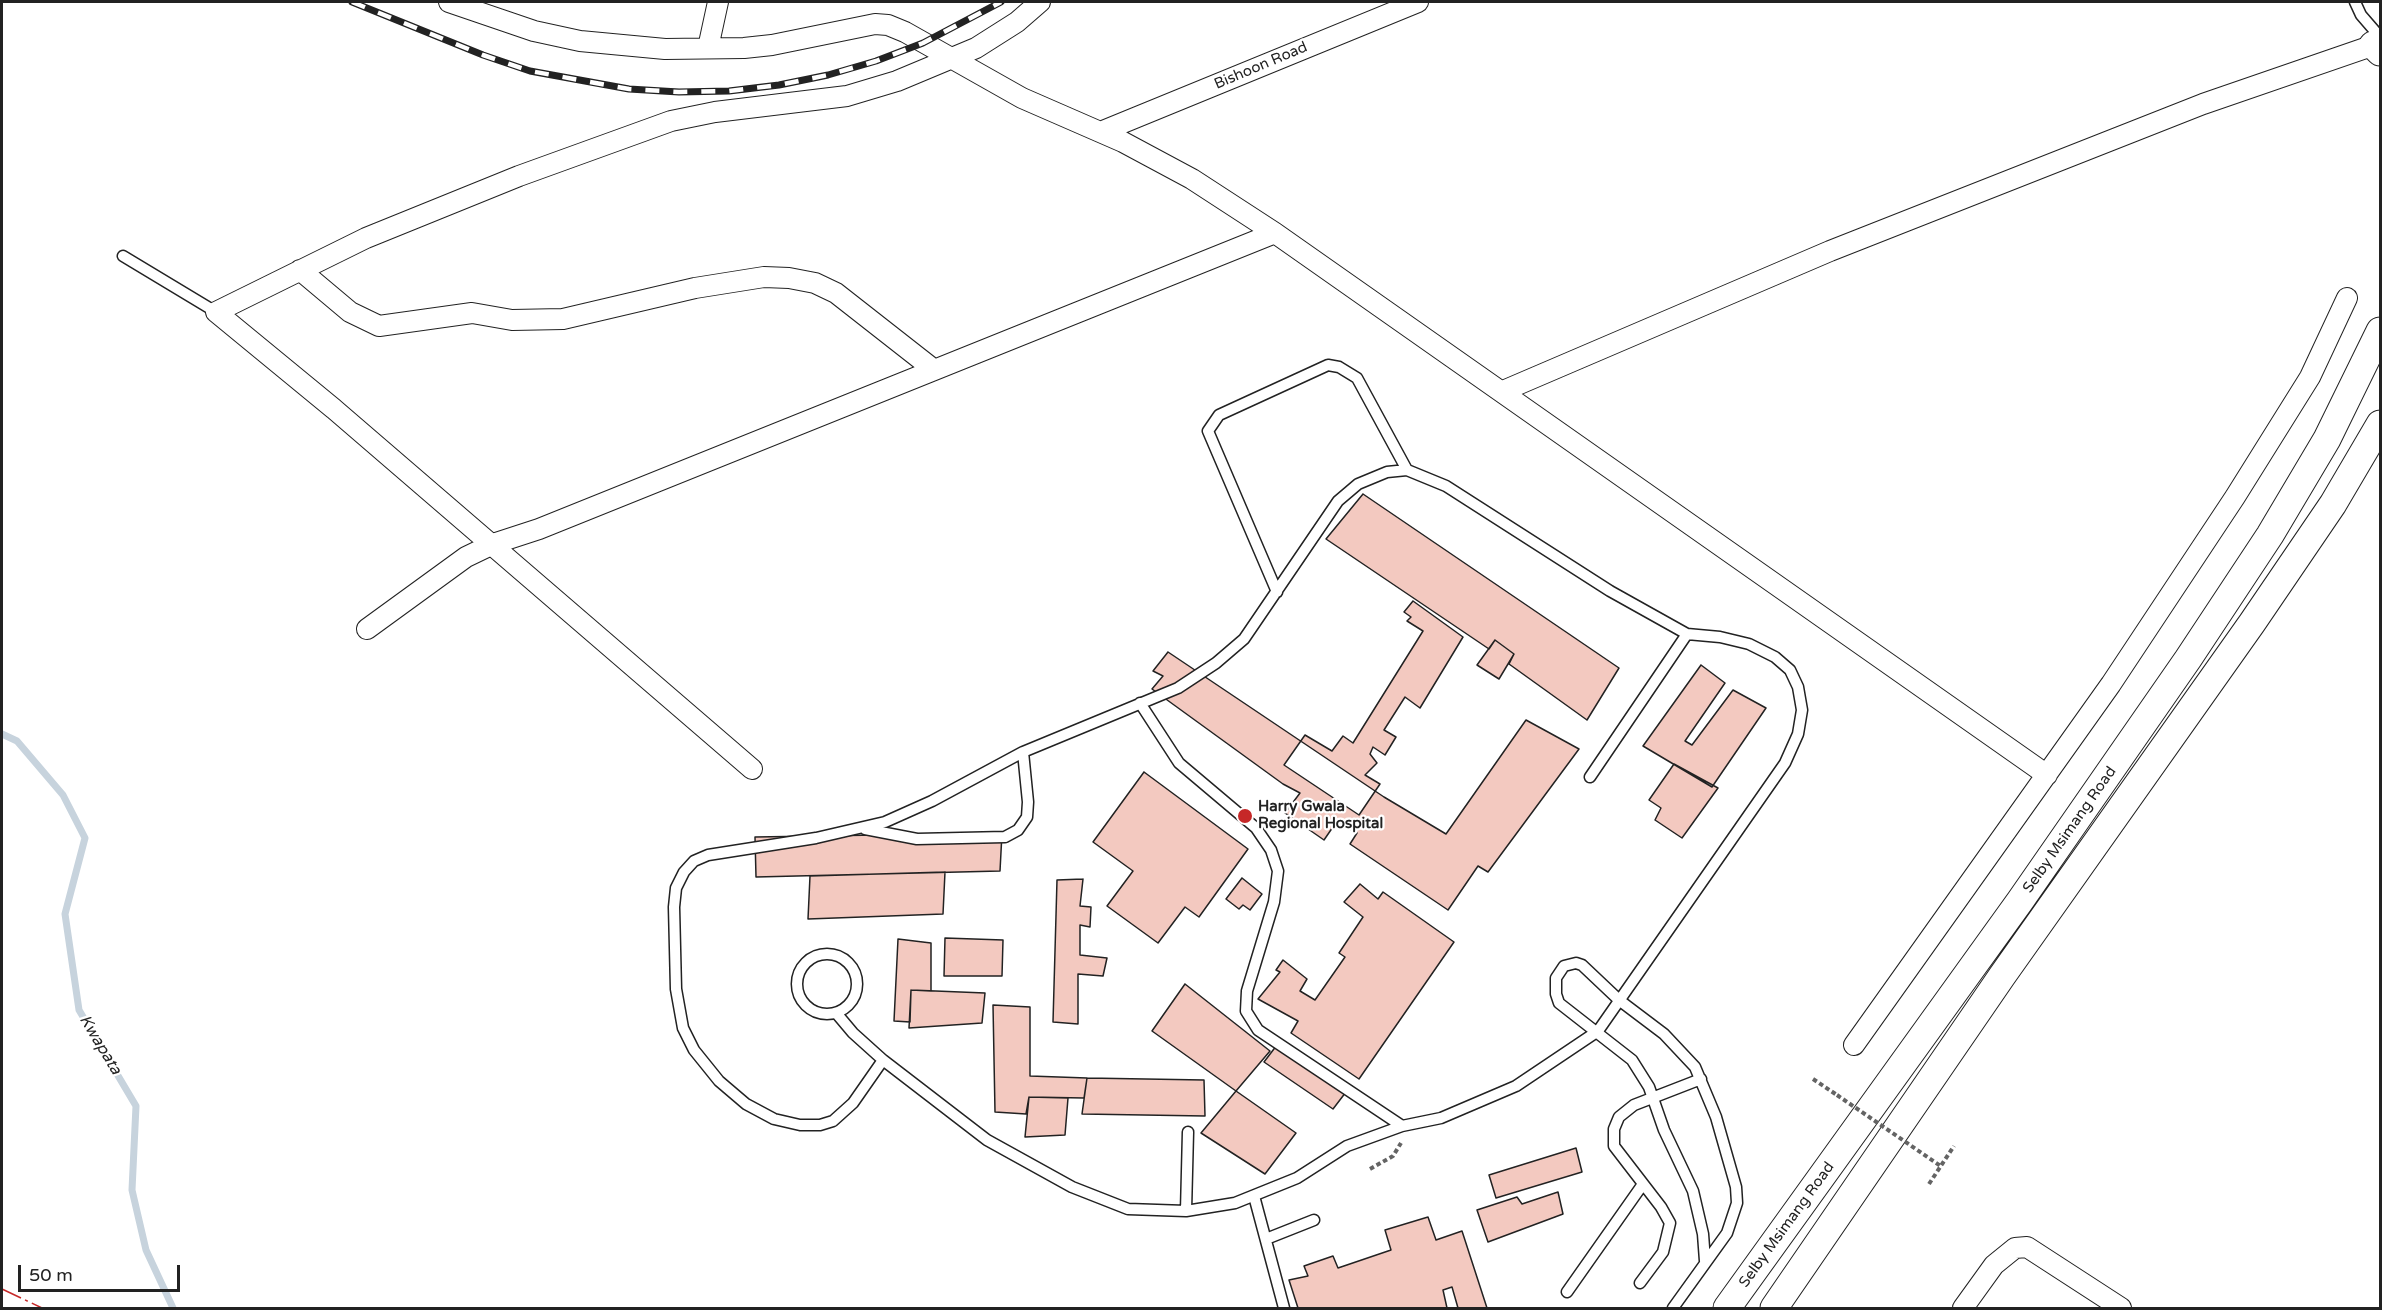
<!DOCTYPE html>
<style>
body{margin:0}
#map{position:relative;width:2382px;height:1310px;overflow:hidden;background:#fff;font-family:"Varela Round",sans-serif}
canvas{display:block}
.frame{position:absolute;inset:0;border:3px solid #222;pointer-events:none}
.scale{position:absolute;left:18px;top:1265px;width:162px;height:27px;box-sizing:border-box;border:3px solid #222;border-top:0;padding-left:8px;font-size:18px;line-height:21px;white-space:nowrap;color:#222;-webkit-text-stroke:4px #fff;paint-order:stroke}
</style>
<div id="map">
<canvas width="2382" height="1310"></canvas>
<div class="frame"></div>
<div class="scale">50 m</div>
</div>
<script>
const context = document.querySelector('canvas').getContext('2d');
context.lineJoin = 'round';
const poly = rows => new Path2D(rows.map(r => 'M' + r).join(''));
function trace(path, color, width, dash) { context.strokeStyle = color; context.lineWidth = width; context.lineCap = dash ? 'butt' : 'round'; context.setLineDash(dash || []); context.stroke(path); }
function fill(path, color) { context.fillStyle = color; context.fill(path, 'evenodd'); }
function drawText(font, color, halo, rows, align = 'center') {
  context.font = font + ' "Varela Round",sans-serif'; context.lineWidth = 4.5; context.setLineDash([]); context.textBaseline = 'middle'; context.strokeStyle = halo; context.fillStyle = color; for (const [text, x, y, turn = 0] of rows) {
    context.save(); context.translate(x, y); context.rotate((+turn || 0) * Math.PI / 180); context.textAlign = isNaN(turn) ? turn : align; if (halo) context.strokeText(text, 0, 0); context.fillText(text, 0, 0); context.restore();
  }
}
trace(poly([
 [2,734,17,741,63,795,85,838,65,914,79,1010,136,1106,132,1190,146,1250,173,1308]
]), '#c7d3dd', 7);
const building = poly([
 [1363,494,1619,668,1587,720,1509,664,1514,654,1495,640,1489,649,1326,539,1363,494],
 [1413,601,1463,637,1420,708,1405,697,1384,730,1396,737,1385,755,1373,747,1370,754,1377,763,1365,775,1380,784,1359,815,1284,765,1305,735,1332,751,1343,736,1353,743,1423,631,1407,621,1411,617,1404,612,1413,601],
 [1495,640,1514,654,1499,679,1477,665,1495,640],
 [1168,652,1384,797,1446,834,1526,720,1579,749,1488,872,1478,866,1448,910,1350,844,1357,833,1337,821,1324,840,1285,813,1300,793,1283,784,1152,689,1163,676,1153,671,1168,652],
 [1701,665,1725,683,1685,741,1692,745,1733,690,1766,708,1712,787,1643,746,1701,665],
 [1674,764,1718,788,1682,838,1655,820,1661,808,1649,800,1674,764],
 [1144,772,1248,849,1199,917,1185,907,1158,943,1107,906,1133,871,1093,842,1144,772],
 [1002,833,1000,871,756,877,755,837,1002,833],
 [945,872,943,914,808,919,810,876,945,872],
 [1242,878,1262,894,1250,910,1243,905,1239,909,1226,899,1242,878],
 [1083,879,1080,906,1091,907,1090,927,1080,925,1080,955,1107,958,1103,976,1078,974,1078,1024,1053,1022,1057,880,1083,879],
 [1360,884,1378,899,1383,892,1454,942,1359,1079,1291,1033,1298,1021,1258,999,1280,972,1276,970,1283,960,1307,979,1300,991,1315,1000,1345,957,1339,953,1363,917,1344,902,1360,884],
 [945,938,1003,940,1002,976,944,976,945,938],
 [898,939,931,943,931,991,911,990,910,1022,894,1021,898,939],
 [1185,984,1270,1051,1236,1091,1152,1031,1185,984],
 [911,990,985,993,982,1023,909,1028,911,990],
 [993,1005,1030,1007,1030,1076,1087,1078,1084,1098,1029,1097,1026,1114,995,1112,993,1005],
 [1280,1041,1346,1092,1333,1109,1264,1062,1280,1041],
 [1087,1078,1204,1080,1205,1116,1082,1114,1087,1078],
 [1236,1091,1296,1133,1265,1174,1201,1133,1236,1091],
 [1029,1097,1068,1098,1065,1135,1025,1137,1029,1097],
 [1576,1148,1582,1172,1496,1198,1489,1175,1576,1148],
 [1558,1192,1563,1214,1488,1242,1477,1210,1517,1197,1522,1204,1558,1192],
 [1428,1217,1436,1240,1462,1231,1487,1308,1458,1308,1452,1287,1443,1290,1447,1308,1298,1308,1289,1280,1308,1276,1304,1266,1333,1256,1338,1268,1391,1250,1385,1230,1428,1217]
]);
fill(building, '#f3c9c0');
trace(building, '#222', 1.5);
const lane = poly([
 [2355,2,2361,15,2380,37],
 [123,256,216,312],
 [1277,592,1208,431,1219,415,1328,365,1339,367,1357,378,1407,470],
 [1140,703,1179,763,1256,828,1271,850,1278,871,1274,902,1247,991,1246,1011,1258,1030,1402,1126],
 [1590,777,1687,634],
 [865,829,917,839,1005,837,1018,830,1027,817,1028,802,1023,752],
 '797 984a30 30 0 1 1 60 0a30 30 0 1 1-60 0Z',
 [837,1014,853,1033,883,1060,987,1140,1072,1187,1128,1209,1186,1211,1235,1203,1297,1178,1347,1146,1402,1126,1441,1118,1516,1086,1598,1031,1785,763,1798,734,1802,710,1798,687,1790,670,1775,657,1749,644,1720,637,1687,634,1610,591,1446,486,1407,470,1387,472,1358,484,1338,501,1244,639,1216,663,1178,688,1023,752,932,801,885,822,816,838,708,855,694,861,684,872,676,888,674,907,676,989,683,1028,694,1050,719,1081,746,1104,774,1119,800,1125,820,1125,833,1121,853,1103,883,1060],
 [1254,1196,1284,1308],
 [1186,1211,1188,1132],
 [1266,1239,1314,1220],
 [1640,1283,1663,1252,1670,1223,1661,1207,1614,1146,1614,1129,1619,1117,1634,1105,1701,1079],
 [1567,1292,1643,1184],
 [1673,1308,1727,1233,1737,1203,1736,1187,1716,1117,1695,1067,1664,1034,1619,1000,1582,965,1576,963,1564,966,1556,978,1556,994,1559,1003,1632,1060,1649,1087,1664,1130,1693,1191,1703,1234,1705,1261]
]);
const street = poly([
 [449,2,534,31,580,41,665,49,744,48,772,45,875,24,888,25,905,32,1022,98,1123,142,1192,179,1275,233,2047,775],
 [708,48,718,2],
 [1103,131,1418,2],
 [300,270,350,312,379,326,472,313,512,320,563,319,695,288,764,277,789,278,815,283,836,293,933,369],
 [1503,391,1830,251,2203,104,2380,43],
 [367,629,466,557,493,544,539,529,1275,233],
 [752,769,334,409,216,312,366,238,519,176,671,121,715,112,847,96,897,81,976,48,1017,22,1040,2],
 [1854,1045,2111,684,2235,497,2310,377,2347,298],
 [1963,1308,1994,1265,2015,1248,2027,1247,2121,1308]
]);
const secondary = poly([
 [2373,45,2380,52],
 [1727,1308,2020,901,2188,659,2270,535,2327,439,2380,331],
 [1774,1308,2002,976,2252,623,2333,504,2380,424]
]);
trace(lane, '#222', 13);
trace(street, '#222', 22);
trace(secondary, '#222', 29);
trace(poly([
 [1813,1079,1837,1095],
 [1370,1169,1393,1156,1401,1143],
 [1929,1184,1954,1146]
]), '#646464', 4, [4.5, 3]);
trace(lane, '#fff', 10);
trace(street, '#fff', 20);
trace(secondary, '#fff', 27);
const rail = poly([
 [352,2,483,55,530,71,629,89,679,92,729,91,779,85,828,75,876,61,923,43,1001,2]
]);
trace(rail, '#222', 7);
trace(rail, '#fff', 4.5, [14]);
trace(poly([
 [1837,1095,1942,1167]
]), '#646464', 4, [4.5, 3]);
trace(poly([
 [2,1289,42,1308]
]), '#c62828', 1.5, [21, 4.5, 3, 4.5]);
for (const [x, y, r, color] of [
 [1245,816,8,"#c62828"]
]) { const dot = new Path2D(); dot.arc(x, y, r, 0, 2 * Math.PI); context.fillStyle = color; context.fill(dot); trace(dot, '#fff', 2); }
drawText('15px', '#222', '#fff', [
 ["Bishoon Road",1261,66,-23],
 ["Selby Msimang Road",2070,830,-55],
 ["Selby Msimang Road",1787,1225,-54]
]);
drawText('bold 15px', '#222', '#fff', [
 ["Harry Gwala",1258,807],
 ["Regional Hospital",1258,824]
], 'left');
drawText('italic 16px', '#222', '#fff', [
 ["Kwapata",100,1045,59]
]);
</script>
